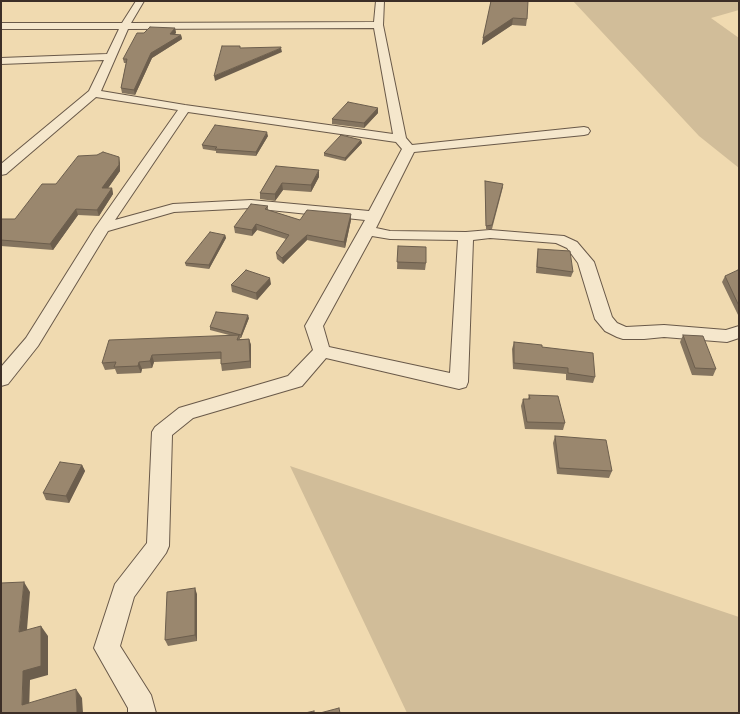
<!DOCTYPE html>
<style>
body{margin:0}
#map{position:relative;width:740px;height:714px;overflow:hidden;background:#f0dab0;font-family:"IM FELL Great Primer",serif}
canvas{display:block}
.frame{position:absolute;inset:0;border:2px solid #3c2e27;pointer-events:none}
</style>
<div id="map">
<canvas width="740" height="714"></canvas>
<div class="frame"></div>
</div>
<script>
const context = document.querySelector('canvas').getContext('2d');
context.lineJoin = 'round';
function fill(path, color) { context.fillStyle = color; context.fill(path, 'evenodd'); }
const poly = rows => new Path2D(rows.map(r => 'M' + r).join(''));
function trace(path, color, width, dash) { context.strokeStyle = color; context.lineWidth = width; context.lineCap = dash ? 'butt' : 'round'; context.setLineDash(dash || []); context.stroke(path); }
fill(poly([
 [573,1,739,1,739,10,711,18,739,38,739,168,699,136],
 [290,466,739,617,739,713,407,713]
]), '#d1bd99');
const minor = poly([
 [136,1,144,1,131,23,374,22,376,1,384,1,383,25,406,138,412,145,584,127,588,128,590,131,588,134,584,135,414,152,376,228,390,231,466,232,490,230,564,236,577,242,594,262,612,317,617,323,626,327,664,325,726,330,739,326,739,338,727,342,664,337,644,339,623,339,617,337,605,331,595,319,578,263,567,248,556,243,490,238,473,240,468,382,466,387,459,389,326,358,302,386,193,418,172,435,169,546,166,553,134,597,120,646,151,695,156,713,128,713,128,708,94,648,115,584,147,543,152,432,155,427,179,408,288,376,313,350,305,326,365,220,251,208,174,212,108,231,38,346,8,384,1,386,1,367,26,338,95,228,178,110,96,97,6,174,1,175,1,164,89,91,104,60,1,64,1,58,107,54,119,29,1,29,1,23,122,23,136,1],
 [374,28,393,134,185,105,101,91,128,29,374,28],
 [188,112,396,142,402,149,369,211,251,200,173,204,115,220,188,112],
 [372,236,390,239,458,240,450,373,329,347,323,326,372,236]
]);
trace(minor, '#695949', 2);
fill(minor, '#f5e7cc');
fill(poly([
 [491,1,527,19,526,26,512,25,482,45],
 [175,28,176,33,174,34,181,35,182,39,152,58,135,95,122,93,121,88,126,63,124,63,123,59,144,33],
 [378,108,378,113,364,128,332,124,332,119],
 [268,136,256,156,216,153,216,151,203,149,202,145],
 [361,140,362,143,345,161,324,156,324,153],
 [120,163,120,171,108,188,112,188,113,194,99,216,78,215,53,250,1,246,1,219,15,219,56,184],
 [276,166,319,177,311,192,283,190,275,201,260,199,260,193],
 [485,181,503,187,492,229,486,229],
 [268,206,268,210,300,220,351,220,345,248,307,240,283,264,277,259,276,253,286,239,257,230,252,236,235,233,234,227],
 [225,235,226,238,209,269,186,266,185,263],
 [398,246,426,263,425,270,397,269],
 [538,249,573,272,571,277,536,273,537,255],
 [739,273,739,317,722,282,725,276],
 [271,284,257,300,232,292,231,285],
 [249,318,241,338,240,338,240,339,249,339,251,345,251,368,222,371,221,364,221,359,154,362,152,368,142,369,141,373,117,374,115,369,105,370,102,363,229,335,210,330,210,327],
 [683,335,716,369,713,376,692,375,680,342],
 [514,342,542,347,595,377,593,383,566,380,566,374,513,369,512,349],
 [529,395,565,423,563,430,525,429,521,406,523,399,528,399],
 [555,436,612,471,609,478,557,474,553,443],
 [82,465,85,471,69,503,46,500,43,493],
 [197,594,197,641,168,646,165,640]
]), '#84745f');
fill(poly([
 [513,18,512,25,482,45,483,38],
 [175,28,176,33,171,38,170,34],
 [181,35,182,39,152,58,135,95,134,90,151,53],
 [281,48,282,52,215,81,214,76],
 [378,108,378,113,364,128,364,123],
 [267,132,268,136,256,156,256,152],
 [361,140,362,143,345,161,345,158],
 [119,157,120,163,120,171,104,194,102,188],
 [319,170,319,177,311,192,311,185],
 [282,183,283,190,275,201,275,194],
 [112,188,113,194,99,216,97,210],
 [76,209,78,215,53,250,50,244],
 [351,214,351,220,345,248,344,242],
 [256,224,257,230,252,236,252,230],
 [225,235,226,238,209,269,209,265],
 [307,235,307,240,283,264,282,258],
 [270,278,271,284,257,300,256,293],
 [248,315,249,318,241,338,241,335],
 [249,339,251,345,251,368,250,361],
 [152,355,154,362,152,368,150,361],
 [139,362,142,369,141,373,138,366],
 [82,465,85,471,69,503,66,496],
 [24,582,30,592,26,642,19,632],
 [195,588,197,594,197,641,195,635],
 [41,626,48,636,48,675,30,680,29,713,22,705,23,671],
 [76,689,82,698,83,713,77,713]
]), '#6c5e4d');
const building = poly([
 [491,1,528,1,527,19,513,18,483,38,491,1],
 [150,27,175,28,170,34,181,35,151,53,134,90,121,88,127,59,123,59,137,33,144,33,150,27],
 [222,46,240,46,240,48,281,47,281,48,214,76,222,46],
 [348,102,378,108,364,123,332,119,348,102],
 [215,125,267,132,256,152,215,149,217,147,202,145,215,125],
 [341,135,361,140,345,158,324,153,341,135],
 [103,152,119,157,119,165,102,188,112,188,97,210,76,209,50,244,1,240,1,219,15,219,42,184,56,184,78,156,97,155,103,152],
 [276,166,319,170,311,185,282,183,275,194,260,193,276,166],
 [485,181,503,184,492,225,486,226,485,181],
 [251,204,268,206,265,209,300,220,307,210,351,214,344,242,307,235,282,258,276,253,289,235,256,224,252,230,234,227,251,204],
 [210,232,225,235,209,265,185,263,210,232],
 [398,246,426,247,426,263,397,262,398,246],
 [538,249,570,251,573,272,537,267,538,249],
 [246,270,270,278,256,293,231,285,246,270],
 [738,270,739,273,739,306,725,276,738,270],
 [216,312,248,315,241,335,210,327,216,312],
 [239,335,237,340,249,339,250,361,221,364,221,352,152,355,150,361,139,362,138,366,114,367,116,362,102,363,109,340,239,335],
 [683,335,703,336,716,369,695,368,683,335],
 [514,342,542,345,542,347,593,353,595,377,568,373,568,368,514,363,514,342],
 [529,395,558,396,565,423,527,422,523,399,530,399,529,395],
 [555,436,606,440,612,471,559,468,555,436],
 [60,462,82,465,66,496,43,493,60,462],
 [24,582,19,632,41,626,41,666,23,671,22,705,76,689,77,713,1,713,1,583,24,582],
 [195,588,195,635,165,640,167,592,195,588],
 [339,708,340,713,320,713,339,708],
 [314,711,314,713,305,713,314,711]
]);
fill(building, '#9a876e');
trace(building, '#6c5e4d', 1);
</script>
